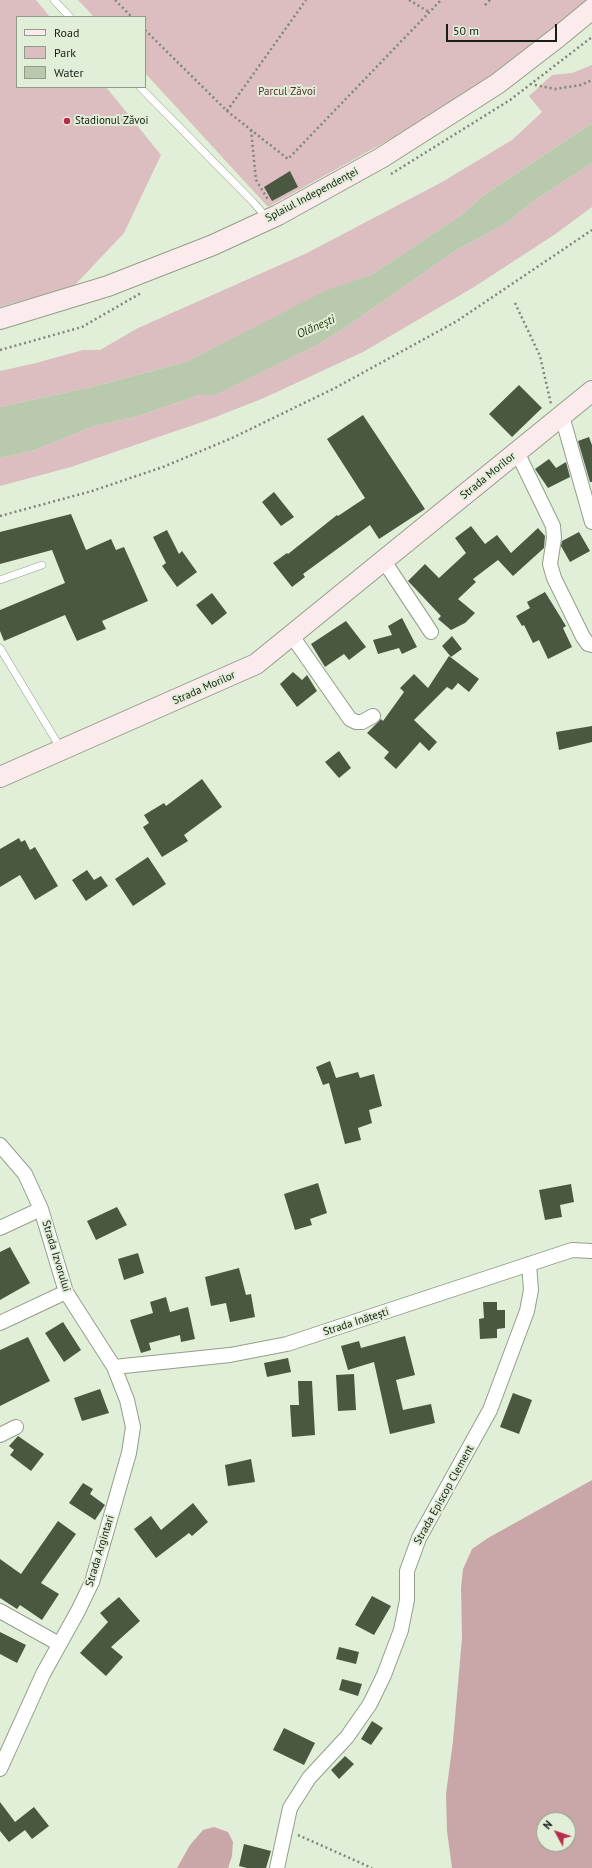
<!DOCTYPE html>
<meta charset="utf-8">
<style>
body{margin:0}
#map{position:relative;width:592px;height:1868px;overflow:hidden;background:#e1efd8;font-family:"PT Sans",sans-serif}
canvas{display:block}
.legend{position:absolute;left:16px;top:16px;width:130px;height:72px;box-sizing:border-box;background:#e1efd8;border:1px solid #919b8a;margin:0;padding:5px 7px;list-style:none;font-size:12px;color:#181d15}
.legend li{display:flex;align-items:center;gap:8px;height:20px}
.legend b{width:20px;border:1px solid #919b8a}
.north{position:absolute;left:536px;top:1812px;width:40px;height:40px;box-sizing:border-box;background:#e1efd8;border:1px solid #919b8a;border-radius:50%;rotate:310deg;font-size:11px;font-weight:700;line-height:16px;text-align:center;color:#181d15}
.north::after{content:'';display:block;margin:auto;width:14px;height:18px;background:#bc2b4e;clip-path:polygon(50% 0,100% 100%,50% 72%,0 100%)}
.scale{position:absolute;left:446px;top:24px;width:111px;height:18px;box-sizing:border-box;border:2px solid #181d15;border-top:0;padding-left:5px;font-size:12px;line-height:14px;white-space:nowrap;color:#181d15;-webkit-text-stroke:3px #e1efd8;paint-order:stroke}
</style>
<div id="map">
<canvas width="592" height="1868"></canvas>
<ul class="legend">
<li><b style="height:5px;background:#fcebed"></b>Road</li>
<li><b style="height:11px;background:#dcbec0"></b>Park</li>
<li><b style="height:11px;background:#b9c9ae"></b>Water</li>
</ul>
<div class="north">N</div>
<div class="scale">50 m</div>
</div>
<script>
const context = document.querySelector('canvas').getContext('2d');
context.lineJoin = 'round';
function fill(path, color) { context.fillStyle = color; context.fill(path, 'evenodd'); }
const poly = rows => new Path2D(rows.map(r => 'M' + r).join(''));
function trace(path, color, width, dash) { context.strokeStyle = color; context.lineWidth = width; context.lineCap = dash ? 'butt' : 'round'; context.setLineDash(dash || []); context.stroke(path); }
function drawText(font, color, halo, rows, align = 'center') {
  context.font = font + ' "PT Sans",sans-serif'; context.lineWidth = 4; context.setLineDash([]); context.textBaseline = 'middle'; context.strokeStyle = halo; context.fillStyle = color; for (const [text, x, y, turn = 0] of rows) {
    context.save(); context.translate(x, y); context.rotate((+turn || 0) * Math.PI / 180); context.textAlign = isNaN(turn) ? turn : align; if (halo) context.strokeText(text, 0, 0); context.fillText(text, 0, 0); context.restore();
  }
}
fill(poly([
 [0,0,36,0,50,17,17,17,17,87,106,87,161,155,124,233,74,286,0,307],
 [78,0,591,0,520,59,396,136,268,207,145,73,145,17,94,17],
 [592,65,592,123,484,195,460,216,373,274,327,291,186,362,96,386,0,407,0,371,36,363,83,350,100,350,138,328,307,253,442,182,512,140,542,112,529,96,552,75,572,73],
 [592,163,592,207,554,235,474,287,363,352,264,398,208,420,71,467,0,486,0,458,35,450,94,426,138,416,199,395,216,395,317,345,346,327,455,251,508,222,532,202]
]), '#dcbec0');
fill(poly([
 [592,1480,592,1868,452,1868,447,1831,446,1794,453,1741,462,1638,461,1588,463,1569,472,1549,488,1538],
 [544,1820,568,1820,568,1844,544,1844],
 [214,1827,228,1832,233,1842,232,1856,228,1868,177,1868,190,1845,203,1830]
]), '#c9a7a9');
fill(poly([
 [592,123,592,163,532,202,508,222,455,251,346,327,317,345,216,395,199,395,138,416,94,426,35,450,0,458,0,407,96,386,186,362,327,290,373,274,460,216,484,195]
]), '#b9c9ae');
fill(poly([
 [290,171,298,187,272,201,264,187],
 [519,385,542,408,512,437,489,414],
 [363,415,425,509,379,539,370,525,303,574,305,577,292,587,273,563,287,553,288,554,337,515,338,516,365,498,327,439],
 [589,437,592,445,592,482,590,482,578,441],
 [549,459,556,468,566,462,570,477,548,488,535,469],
 [274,492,294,517,281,526,262,502],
 [71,514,86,550,111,539,116,550,124,547,148,601,102,621,106,629,77,641,65,615,4,641,0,631,0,610,65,583,52,550,0,564,0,532],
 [471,526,485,544,497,535,511,553,538,528,545,536,544,548,513,576,498,560,473,579,476,582,458,599,475,613,465,623,451,630,438,619,441,616,408,581,425,564,439,578,466,553,455,538],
 [167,530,179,554,182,551,197,572,177,587,162,566,166,563,153,537],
 [579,532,590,551,570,562,561,546,562,541],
 [545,592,566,626,563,628,572,647,548,659,539,640,533,643,524,625,522,626,516,616,530,608,527,602],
 [212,593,227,613,212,625,196,605],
 [402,618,417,647,402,654,399,648,378,654,373,640,392,635,388,626],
 [346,621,366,647,349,660,344,654,325,667,311,644],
 [452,636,462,649,451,657,442,646],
 [449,656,479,679,469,692,458,683,452,690,447,687,414,720,437,742,429,751,420,742,396,769,384,758,389,752,367,733,381,719,383,721,404,692,400,688,414,674,428,688],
 [293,672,302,680,307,675,317,691,297,707,280,684],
 [592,726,592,742,559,750,556,732],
 [339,751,351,768,339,778,325,762],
 [202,779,222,807,184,835,188,841,162,857,143,827,149,823,144,815,164,803,166,806],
 [19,838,21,842,25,840,30,850,35,847,58,886,35,900,20,875,0,887,0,849],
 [148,857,166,884,133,906,115,879],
 [87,870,94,880,101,876,108,886,86,901,72,880],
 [330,1061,336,1078,358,1072,360,1078,374,1074,382,1106,369,1110,372,1123,358,1128,361,1140,345,1144,329,1083,323,1085,316,1067],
 [318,1183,327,1213,310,1219,312,1225,295,1230,284,1194],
 [571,1184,574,1202,560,1205,562,1217,545,1220,539,1190],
 [117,1207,127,1225,96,1240,87,1221],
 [10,1247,30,1283,0,1300,0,1252],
 [138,1253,144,1273,124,1280,118,1259],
 [239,1268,246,1295,251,1294,255,1317,230,1322,226,1303,211,1306,205,1277],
 [166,1297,170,1312,188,1307,195,1339,181,1342,180,1335,149,1343,151,1350,141,1353,130,1320,153,1313,150,1302],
 [483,1302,497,1302,497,1310,505,1310,505,1328,497,1329,497,1338,480,1339,479,1319,484,1318],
 [63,1322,81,1350,64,1362,45,1333],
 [405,1336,415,1375,396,1380,403,1410,431,1404,435,1423,390,1434,374,1362,348,1370,341,1346,359,1341,361,1348],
 [28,1337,50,1381,0,1406,0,1350],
 [288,1358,291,1372,267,1377,264,1363],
 [354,1374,356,1410,338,1411,336,1375],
 [298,1381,312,1381,315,1435,292,1437,290,1405,299,1405],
 [100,1389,109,1413,82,1421,74,1398],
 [513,1393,532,1400,519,1434,500,1427],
 [18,1436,44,1454,31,1471,10,1455,14,1450,9,1446],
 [251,1459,255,1482,228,1486,225,1465],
 [83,1483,93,1489,90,1494,105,1505,95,1520,69,1503],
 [193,1503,208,1522,192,1536,189,1533,156,1558,134,1529,151,1516,161,1530],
 [58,1521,76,1534,41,1583,59,1594,42,1620,20,1605,17,1609,0,1598,0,1559,21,1574],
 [372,1596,391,1606,374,1635,355,1625],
 [119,1597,140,1621,111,1647,123,1657,106,1676,80,1653,108,1622,100,1613],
 [0,1632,26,1645,17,1663,0,1654],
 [339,1647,359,1652,356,1664,336,1659],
 [342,1679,362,1684,358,1696,339,1690],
 [372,1721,383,1728,371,1745,361,1739],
 [284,1728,315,1743,304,1765,273,1750],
 [345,1756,354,1764,339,1779,331,1770],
 [0,1802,15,1822,34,1807,49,1826,32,1839,25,1830,9,1842,0,1831],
 [244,1844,271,1851,266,1868,247,1868,239,1866]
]), '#4a5841');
const lane = poly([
 [54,0,70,17],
 [140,87,253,202,267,218],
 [0,580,42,565],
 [0,648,61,749]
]);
const street = poly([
 [562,416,592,522],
 [517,452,553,526,554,538,550,564,554,578,583,637,588,644,592,645],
 [384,561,431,632],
 [292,636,350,719,356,722,362,722,373,716],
 [0,1145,25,1174,41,1209,66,1292,114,1367,127,1400,133,1427,129,1453,92,1582,78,1611,43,1674,0,1769],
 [0,1228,41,1209],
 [0,1323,66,1292],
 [114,1367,230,1355,287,1344,572,1250,592,1251],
 [0,1435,16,1427],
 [0,1611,59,1644],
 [277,1868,290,1808,309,1778,347,1737,370,1704,384,1675,401,1630,407,1600,407,1571,419,1538,490,1410,527,1311,531,1290,529,1264]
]);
const secondary = poly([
 [0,319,108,286,213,245,278,215,381,158,497,84,558,37,592,9],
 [0,777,256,664,592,391]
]);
trace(lane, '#929f89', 8);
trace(street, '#929f89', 16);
trace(secondary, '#929f89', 22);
trace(poly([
 [115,0,132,17],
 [409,0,429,12],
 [485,5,490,0],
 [145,30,227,111,288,159,441,0],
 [530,84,555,89,581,85,592,80],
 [227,111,306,0],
 [251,130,256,180,269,201],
 [391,174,510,100,592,37],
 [515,303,540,356,551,404],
 [0,350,82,327,141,293],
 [0,516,92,491,163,467,232,438,335,388,457,321,592,230],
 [298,1835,372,1868]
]), '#7e8778', 2.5, [2, 3]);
trace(lane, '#fff', 7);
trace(street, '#fff', 14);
trace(secondary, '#fcebed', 20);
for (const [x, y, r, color] of [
 [67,121,4,"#bc2b4e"]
]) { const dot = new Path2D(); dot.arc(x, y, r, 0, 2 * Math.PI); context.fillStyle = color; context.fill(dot); trace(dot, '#e1efd8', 1.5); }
drawText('11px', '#5e2d34', '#e1efd8', [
 ["Parcul Zăvoi",287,92]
]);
drawText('11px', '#181d15', '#e1efd8', [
 ["Stadionul Zăvoi",75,121]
], 'left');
drawText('11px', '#181d15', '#e1efd8', [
 ["Splaiul Independenței",312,195,-28],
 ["Strada Morilor",488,476,-39],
 ["Strada Morilor",204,688,-24],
 ["Strada Izvorului",56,1256,73],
 ["Strada Inătești",356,1322,-18],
 ["Strada Episcop Clement",444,1495,-61],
 ["Strada Argintari",100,1551,-73]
]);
drawText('italic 12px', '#273e15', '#e1efd8', [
 ["Olănești",316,327,-24]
]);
</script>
